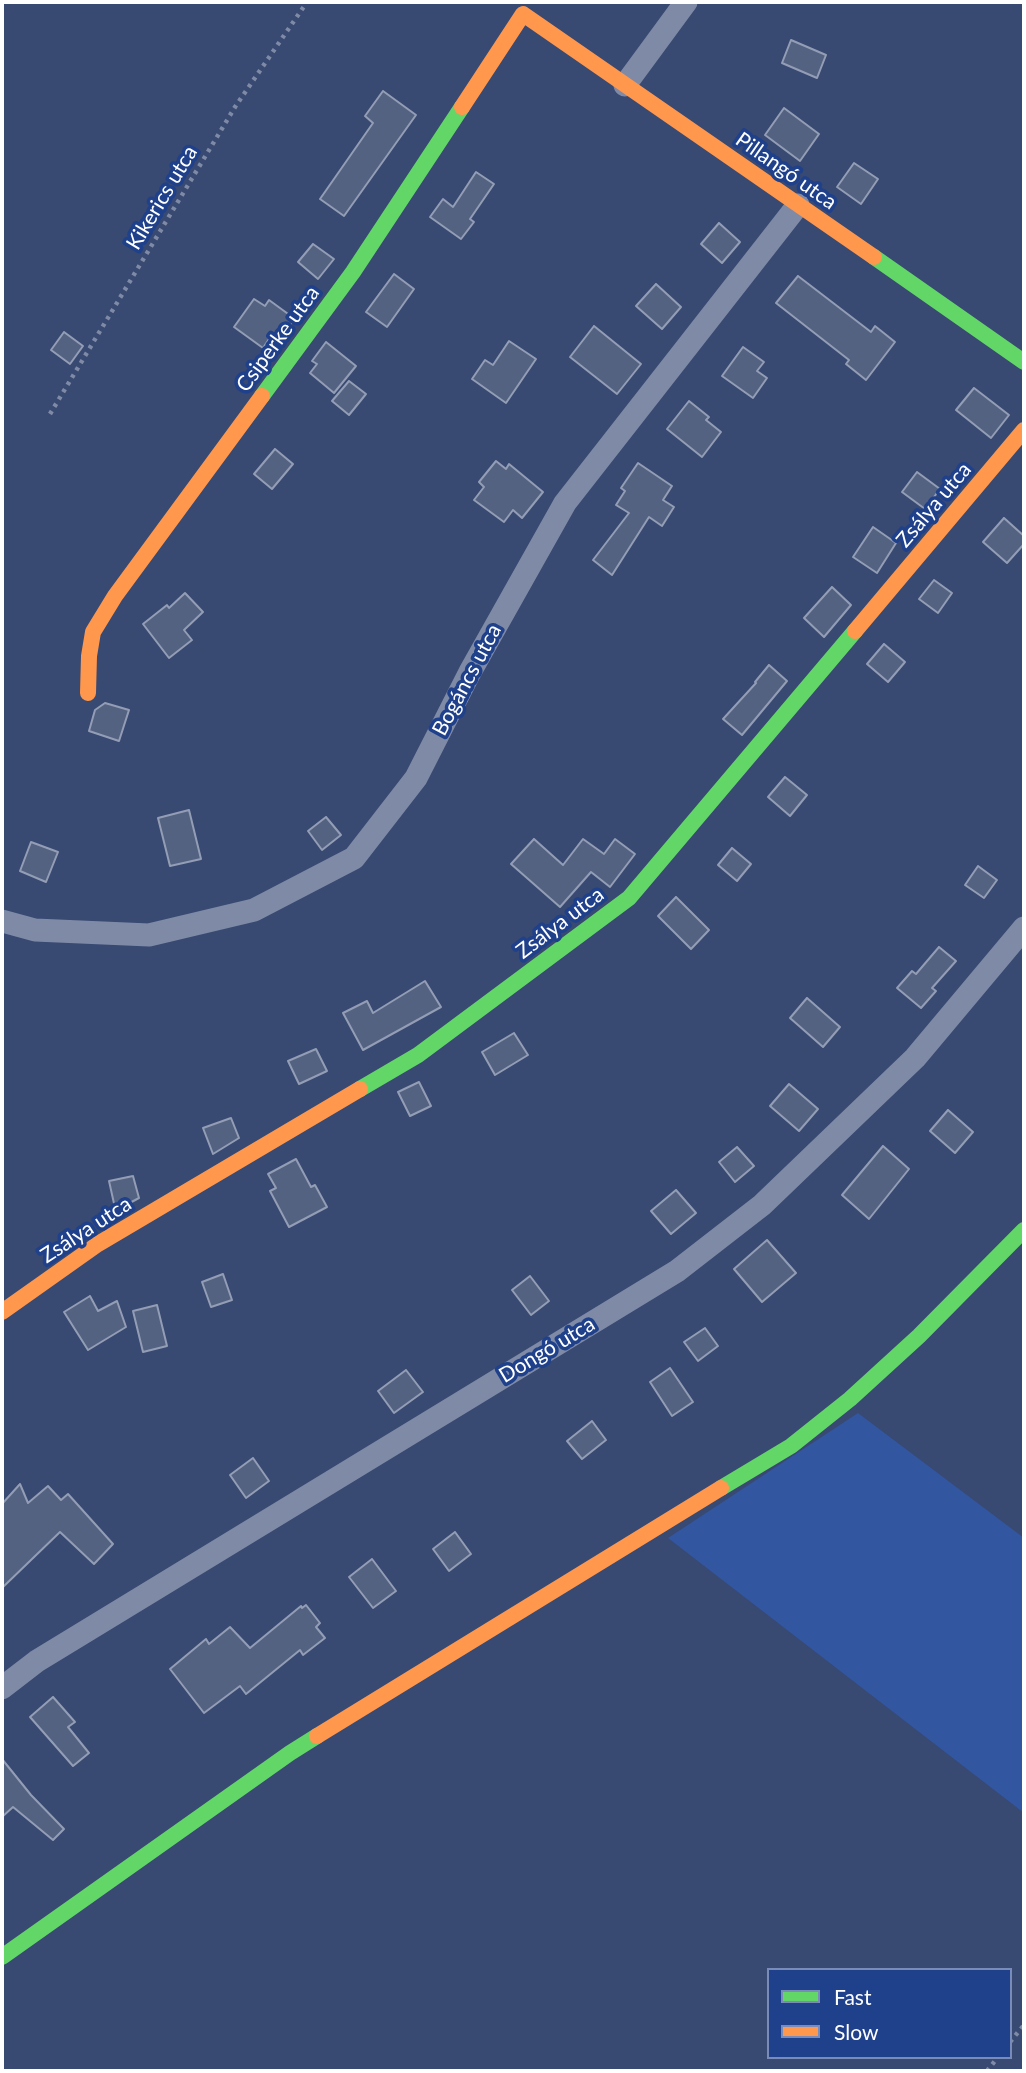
<!DOCTYPE html>
<meta charset="utf-8">
<style>
body{margin:0}
#map{position:relative;width:1026px;height:2073px;overflow:hidden;background:#384972;font-family:Lato,sans-serif}
canvas{display:block}
.frame{position:absolute;inset:0;border:4px solid #fff;pointer-events:none}
.legend{position:absolute;left:767px;top:1968px;width:245px;height:91px;box-sizing:border-box;background:#1f408a;border:2px solid #798cb9;margin:0;padding:9px 12px;list-style:none;font-size:21px;color:#fff}
.legend li{display:flex;align-items:center;gap:14px;height:35px}
.legend b{width:35px;border:2px solid #798cb9}
</style>
<div id="map">
<canvas width="1026" height="2073"></canvas>
<div class="frame"></div>
<ul class="legend">
<li><b style="height:9px;background:#63d668"></b>Fast</li>
<li><b style="height:9px;background:#ff974d"></b>Slow</li>
</ul>
</div>
<script>
const context = document.querySelector('canvas').getContext('2d');
context.lineJoin = 'round';
function fill(path, color) { context.fillStyle = color; context.fill(path, 'evenodd'); }
const poly = rows => new Path2D(rows.map(r => 'M' + r).join(''));
function trace(path, color, width, dash) { context.strokeStyle = color; context.lineWidth = width; context.lineCap = dash ? 'butt' : 'round'; context.setLineDash(dash || []); context.stroke(path); }
function drawText(font, color, halo, rows, align = 'center') {
  context.font = font + ' Lato,sans-serif'; context.lineWidth = 7; context.setLineDash([]); context.textBaseline = 'middle'; context.strokeStyle = halo; context.fillStyle = color; for (const [text, x, y, turn = 0] of rows) {
    context.save(); context.translate(x, y); context.rotate((+turn || 0) * Math.PI / 180); context.textAlign = isNaN(turn) ? turn : align; if (halo) context.strokeText(text, 0, 0); context.fillText(text, 0, 0); context.restore();
  }
}
fill(poly([
 [858,1413,1024,1538,1024,1813,668,1538]
]), '#3356a0');
const building = poly([
 [791,40,826,55,817,78,782,63,791,40],
 [383,91,416,115,344,216,320,199,373,123,365,116,383,91],
 [784,108,819,134,800,161,765,135,784,108],
 [854,163,878,179,861,204,837,187,854,163],
 [476,172,494,184,470,219,474,222,461,239,430,217,443,199,453,207,476,172],
 [719,223,740,242,722,263,701,244,719,223],
 [313,244,334,259,318,279,298,262,313,244],
 [394,274,414,289,387,327,366,312,394,274],
 [798,276,871,332,875,326,895,342,866,380,846,364,849,360,776,303,798,276],
 [656,284,681,307,662,329,636,306,656,284],
 [254,299,265,306,269,300,295,319,280,338,273,333,263,348,234,327,254,299],
 [594,326,641,364,617,394,570,357,594,326],
 [64,332,83,346,70,364,51,350,64,332],
 [509,341,536,359,506,403,472,379,485,360,493,365,509,341],
 [326,342,356,366,334,393,310,373,317,364,312,361,326,342],
 [743,347,764,362,757,371,767,378,753,398,722,376,743,347],
 [349,381,366,394,349,415,332,401,349,381],
 [974,388,1009,415,991,438,956,410,974,388],
 [689,401,709,417,706,420,721,432,702,457,667,429,689,401],
 [275,449,293,464,272,489,254,474,275,449],
 [496,461,506,469,509,464,543,492,522,518,513,510,504,522,474,500,484,487,479,482,496,461],
 [638,463,672,486,663,500,674,507,662,526,649,517,612,575,593,560,629,513,616,505,625,491,621,488,638,463],
 [917,472,940,489,925,509,902,492,917,472],
 [1004,518,1024,536,1024,544,1007,563,983,542,1004,518],
 [873,527,896,543,877,573,853,557,873,527],
 [934,580,952,593,938,613,919,599,934,580],
 [832,587,851,605,824,637,804,618,832,587],
 [185,593,203,612,184,630,192,640,169,658,143,624,167,605,169,608,185,593],
 [884,644,905,662,888,682,867,664,884,644],
 [769,665,787,681,742,735,723,719,756,683,755,682,769,665],
 [105,703,129,710,119,741,89,731,95,710,105,703],
 [785,777,807,795,790,816,768,797,785,777],
 [189,810,201,859,170,866,158,818,189,810],
 [326,817,341,835,322,850,308,831,326,817],
 [534,839,563,865,583,839,604,854,615,839,635,854,610,887,591,872,560,907,511,864,534,839],
 [31,842,58,852,46,882,20,871,31,842],
 [732,848,751,864,737,881,718,865,732,848],
 [978,866,997,880,984,898,965,885,978,866],
 [676,897,709,930,691,949,658,916,676,897],
 [939,947,956,961,932,988,936,991,921,1008,897,988,912,971,916,974,939,947],
 [425,981,441,1007,363,1050,343,1013,367,1001,373,1013,425,981],
 [807,998,840,1027,823,1047,790,1018,807,998],
 [514,1033,528,1055,495,1075,482,1052,514,1033],
 [316,1049,327,1071,299,1084,288,1061,316,1049],
 [419,1082,431,1106,410,1116,398,1092,419,1082],
 [789,1084,818,1109,799,1131,770,1106,789,1084],
 [948,1110,973,1132,955,1153,930,1131,948,1110],
 [231,1118,239,1138,213,1154,203,1128,231,1118],
 [883,1146,909,1169,869,1219,842,1195,883,1146],
 [737,1147,754,1166,735,1182,719,1162,737,1147],
 [296,1159,311,1187,315,1185,327,1207,289,1227,270,1191,276,1188,268,1174,296,1159],
 [133,1176,139,1198,126,1205,115,1208,109,1181,133,1176],
 [676,1190,696,1213,671,1234,651,1211,676,1190],
 [767,1240,796,1273,762,1302,734,1269,767,1240],
 [223,1274,232,1300,211,1307,202,1282,223,1274],
 [530,1276,549,1301,531,1315,512,1290,530,1276],
 [90,1296,98,1311,117,1301,126,1327,88,1350,64,1312,90,1296],
 [157,1305,167,1346,143,1352,133,1311,157,1305],
 [705,1328,718,1346,698,1361,684,1342,705,1328],
 [670,1368,693,1402,672,1416,650,1382,670,1368],
 [406,1370,423,1392,394,1413,378,1391,406,1370],
 [592,1421,606,1440,582,1459,567,1441,592,1421],
 [253,1458,269,1481,246,1498,230,1475,253,1458],
 [20,1484,28,1503,48,1486,61,1500,68,1494,113,1544,94,1564,60,1532,2,1588,2,1504,20,1484],
 [455,1532,471,1554,449,1571,433,1549,455,1532],
 [372,1559,396,1591,373,1608,349,1577,372,1559],
 [306,1605,320,1623,316,1627,325,1638,303,1655,300,1650,246,1694,240,1686,204,1713,170,1669,206,1639,209,1644,230,1627,250,1648,301,1606,302,1608,306,1605],
 [53,1697,75,1722,68,1727,89,1753,73,1766,30,1717,53,1697],
 [2,1759,31,1795,64,1829,53,1840,13,1807,2,1817,2,1759]
]);
fill(building, '#546282');
trace(building, '#939db5', 2);
trace(poly([
 [50,414,235,107,307,2],
 [1010,2042,1024,2025],
 [987,2071,998,2057]
]), '#7f8aa6', 4.5, [3.5, 5]);
trace(poly([
 [625,85,686,2],
 [2,921,35,930,149,935,254,910,354,858,416,778,470,672,565,503,798,205],
 [2,1688,37,1661,677,1271,762,1205,915,1058,1024,928]
]), '#7f8aa6', 23);
trace(poly([
 [874,257,1024,362],
 [262,396,353,272,462,107],
 [360,1089,418,1055,629,898,855,631],
 [721,1488,791,1446,850,1399,919,1336,1024,1230],
 [2,1957,290,1753,317,1736]
]), '#63d668', 16);
trace(poly([
 [462,107,523,14,874,257],
 [855,631,1024,430],
 [88,693,89,656,93,632,115,596,262,396],
 [2,1312,98,1244,360,1089],
 [317,1736,721,1488]
]), '#ff974d', 16);
drawText('21px', '#fff', '#1f408a', [
 ["Pillangó utca",786,171,35],
 ["Kikerics utca",162,198,-59],
 ["Csiperke utca",278,339,-54],
 ["Zsálya utca",934,505,-50],
 ["Bogáncs utca",467,680,-62],
 ["Zsálya utca",560,923,-37],
 ["Zsálya utca",86,1230,-33],
 ["Dongó utca",547,1350,-31]
]);
</script>
